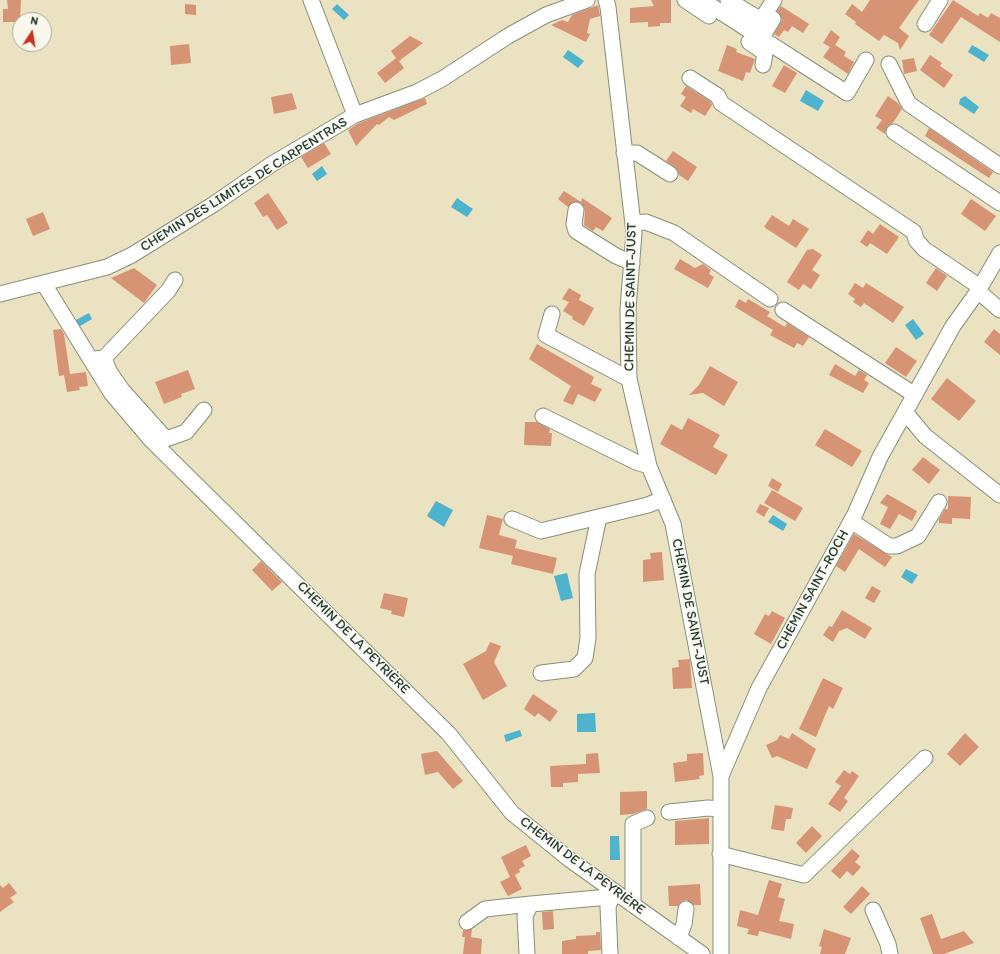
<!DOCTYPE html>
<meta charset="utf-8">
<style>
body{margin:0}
#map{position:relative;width:1000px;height:954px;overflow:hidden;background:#eae2c0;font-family:Itim,sans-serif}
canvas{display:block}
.north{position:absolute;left:12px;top:12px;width:40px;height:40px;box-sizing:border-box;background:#fbf7ec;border:1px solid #a3ada2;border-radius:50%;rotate:12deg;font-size:11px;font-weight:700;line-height:16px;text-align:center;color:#1f3d34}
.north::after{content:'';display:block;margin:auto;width:14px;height:18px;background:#c8321e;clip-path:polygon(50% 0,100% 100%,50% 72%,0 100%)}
</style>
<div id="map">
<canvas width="1000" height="954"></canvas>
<div class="north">N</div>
</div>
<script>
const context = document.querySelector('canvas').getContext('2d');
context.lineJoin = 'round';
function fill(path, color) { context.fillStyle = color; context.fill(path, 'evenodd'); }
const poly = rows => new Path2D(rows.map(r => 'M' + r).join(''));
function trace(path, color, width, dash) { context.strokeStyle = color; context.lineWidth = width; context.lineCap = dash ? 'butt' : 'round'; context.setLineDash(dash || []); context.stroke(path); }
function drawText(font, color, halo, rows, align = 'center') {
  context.font = font + ' Itim,sans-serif'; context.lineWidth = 3; context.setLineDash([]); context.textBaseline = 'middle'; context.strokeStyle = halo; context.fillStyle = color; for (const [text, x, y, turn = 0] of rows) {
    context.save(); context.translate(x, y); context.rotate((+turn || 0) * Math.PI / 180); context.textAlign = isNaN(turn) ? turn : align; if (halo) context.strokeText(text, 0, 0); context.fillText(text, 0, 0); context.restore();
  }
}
fill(poly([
 [337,4,349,15,344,20,332,9],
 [972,45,989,55,984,62,968,52],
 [568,50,584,61,578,68,563,57],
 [806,90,824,101,818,111,800,101],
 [965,96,979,107,974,114,959,104,960,99],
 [322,166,327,174,317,181,312,174],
 [457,198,473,209,467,217,451,207],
 [89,313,92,319,80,326,76,320],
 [913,319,924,334,916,340,905,325],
 [436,501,453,510,444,527,427,516],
 [773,515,787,524,783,531,768,522],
 [906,569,918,575,912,584,901,577],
 [567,573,573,598,561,601,554,576],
 [595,713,596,732,577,732,577,714],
 [520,730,522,736,506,742,504,735],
 [610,836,619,836,620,860,610,860]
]), '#4eb3cd');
fill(poly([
 [7,0,21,0,20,22,3,22,3,9,8,9],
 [651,0,671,0,671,23,660,23,660,26,648,27,648,22,630,23,630,8,654,6],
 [870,0,919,0,899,28,909,36,900,50,898,43,884,35,879,41,855,24,856,22,845,14,852,4,862,12],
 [953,0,978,16,980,13,988,18,991,13,1000,18,1000,42,961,17,942,44,929,35],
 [185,4,196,5,196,15,185,14],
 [598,5,600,16,590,19,587,33,590,34,586,42,551,25,562,20,568,22,572,15],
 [781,6,809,24,803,33,792,26,788,32,784,30,779,37,774,34,782,20,777,11],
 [831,30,840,37,835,45,846,52,844,56,854,62,848,74,823,57,830,47,823,43],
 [410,36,423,43,399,61,404,68,385,83,377,73,396,58,391,51],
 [189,44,191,63,171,65,170,46],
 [727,45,737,49,736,52,755,59,750,73,746,72,743,81,718,71],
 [930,55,942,63,940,66,953,75,944,88,920,70],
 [914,58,917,71,904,74,902,60],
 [784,65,797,73,785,93,772,86],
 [686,86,711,102,712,105,705,116,693,109,691,113,680,106,686,97,681,94],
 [292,93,297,109,274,114,271,97],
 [888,96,898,103,902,109,893,123,887,127,885,134,876,128,882,120,875,116],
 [425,98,427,104,394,120,389,117,379,125,377,124,356,146,348,130,359,123],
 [929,128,993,172,989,178,925,136],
 [324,143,331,154,308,168,301,157],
 [673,151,697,167,688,181,679,175,675,167,666,161],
 [564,191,581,202,582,198,612,218,603,231,596,227,593,231,584,225,585,211,581,203,573,202,568,207,558,199],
 [268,193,288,223,277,230,267,215,263,217,254,203],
 [971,199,996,216,985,231,961,214],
 [43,212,50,229,33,236,26,219],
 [772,215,789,226,793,219,809,229,796,248,764,227],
 [880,224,899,237,887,254,870,243,867,247,860,242,868,230,873,234],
 [813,249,822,255,812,270,820,275,811,289,803,284,799,290,787,282,807,250],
 [680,259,695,268,703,264,711,270,709,274,714,277,708,288,674,269],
 [134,268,157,285,144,303,111,278],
 [936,268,947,276,937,291,926,283],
 [855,283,863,288,866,283,904,307,893,323,864,303,861,307,853,302,855,299,848,294],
 [569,288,581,295,579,300,594,308,584,326,572,319,573,317,563,311,569,302,562,299],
 [739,299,746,303,748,299,770,312,767,316,785,327,787,323,809,337,803,346,797,343,794,348,770,335,773,330,735,307],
 [61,329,64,334,70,374,86,372,88,386,79,387,80,390,67,392,64,375,59,376,53,330],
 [994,329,1000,334,1000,355,984,342],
 [537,344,594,377,591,384,602,389,595,402,578,394,573,405,563,401,571,386,529,359],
 [896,347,917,361,906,377,885,363],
 [835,364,855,376,859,370,867,375,864,380,869,383,863,393,829,375],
 [710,366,738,382,724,406,703,393,689,395,699,385],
 [188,370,195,389,181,394,182,397,164,404,155,382],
 [947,378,976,401,959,421,931,399],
 [688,418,720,435,713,447,728,455,716,475,660,444,671,424,682,430],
 [525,422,537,422,550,429,549,433,552,433,551,446,524,445],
 [825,429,862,451,852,467,815,445],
 [923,457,940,470,929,484,912,470],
 [772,478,782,484,778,492,768,486],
 [772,490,803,508,795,521,764,503],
 [887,494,917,511,912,521,899,514,890,529,880,524,888,507,880,503],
 [948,496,971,497,970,519,952,518,952,524,939,523,939,519,945,509,948,509],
 [760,504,769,508,764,517,756,512],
 [487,515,503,519,499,535,517,540,513,556,479,548],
 [854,534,892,557,885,567,859,549,845,572,836,566],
 [515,548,557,558,553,574,511,564],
 [662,552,664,580,643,582,643,560,651,559,650,553],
 [261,561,282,582,272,591,252,570],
 [872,586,881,591,874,603,865,598],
 [384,593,408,598,404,617,391,614,392,611,380,608],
 [842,610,872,628,865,639,847,628,839,631,833,642,823,635,829,626,832,627],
 [772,611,785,618,771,644,754,634,765,614,769,616],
 [490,642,501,646,494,662,507,686,483,700,463,664,486,651],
 [690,659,692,688,673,689,672,668,679,667,678,660],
 [823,678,843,688,833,709,829,706,816,737,799,729],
 [533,694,558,711,550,722,538,713,535,717,524,709],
 [792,733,816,749,807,769,777,756,772,758,766,745,777,740,780,735,789,739],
 [965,733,979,747,960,766,947,754],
 [437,751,463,781,453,789,438,772,425,775,421,754],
 [598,753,600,773,578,774,578,782,563,783,563,787,551,787,550,766,586,764,586,754],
 [703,753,704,775,699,776,700,779,675,782,673,763,687,761,687,754],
 [844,770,850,774,852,771,859,776,844,798,848,801,840,812,828,804,841,786,835,782],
 [647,791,647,809,633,814,620,815,620,792],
 [775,805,793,808,791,819,786,819,784,831,771,829],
 [709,818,709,844,675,845,675,821],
 [812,826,822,836,806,853,796,843],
 [526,845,531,856,522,861,525,866,519,869,520,872,515,875,522,889,508,896,500,882,510,877,501,857],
 [852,849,860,856,855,862,861,867,853,876,847,871,840,879,831,871],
 [769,880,782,884,778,897,785,899,779,921,794,924,791,939,759,931,758,936,747,934,749,929,737,926,740,910,758,915],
 [9,883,17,893,10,898,14,902,0,912,0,885,3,888],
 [700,884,701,905,694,905,687,900,682,901,678,906,669,906,668,886],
 [862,886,870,894,851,914,843,907],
 [553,911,554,929,543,930,542,912],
 [932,914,941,939,964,931,974,943,944,954,933,954,920,918],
 [472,929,471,937,482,939,481,954,463,954,465,937,462,937,463,930],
 [824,929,851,938,845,954,820,954,822,947,819,946],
 [596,932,600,932,601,950,588,951,588,954,562,954,562,941,576,939,576,936,596,935]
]), '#d79475');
const minor = poly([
 [311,0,355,115],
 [606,0,608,7,634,233,628,309,629,379,649,466,673,524,721,776],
 [685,0,709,16],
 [702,0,847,93,866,60],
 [728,0,761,20,774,0],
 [750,23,765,32,773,19],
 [925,24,940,0],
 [749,42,765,53,763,65],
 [889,64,909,104,1000,166],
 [690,78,718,96,721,103,914,232,916,240,924,249,980,287],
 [894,132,1000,203],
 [624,153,637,153,670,174],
 [576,210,574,224,576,231,616,256,632,263],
 [633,223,646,222,674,233,770,299],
 [44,284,112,394,151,440,449,734,512,813,569,859,702,954],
 [978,291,1000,310],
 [0,294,107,267,132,255,214,204,272,164,355,115,417,92,442,79,508,36,546,15,587,0],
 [783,310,915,395],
 [552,314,546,335,629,379],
 [104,358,109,371,122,390,166,439,186,432,204,410],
 [95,359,104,358,168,291,175,280],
 [905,412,925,436,1000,495],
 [543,416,636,462,649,466],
 [512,519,541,531,648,505,663,499],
 [851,521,889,546,897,546,918,536,939,502],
 [541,673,574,669,585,658,588,638,587,574,599,517],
 [669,812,708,808,721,809],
 [720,854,804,875,925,758],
 [633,905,633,824,647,818],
 [873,910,888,944,890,954],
 [467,922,485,909,531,904],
 [679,938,684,924,686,909],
 [527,954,525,916,531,904,620,896],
 [610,954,608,907,612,896],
 [721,954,721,776,759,688,855,514,880,457,953,326,978,291,1000,253]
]);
trace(minor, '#84907a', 17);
trace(minor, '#fff', 15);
drawText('14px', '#1f3d34', '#fbf7ec', [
 ["CHEMIN DES LIMITES DE CARPENTRAS",244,185,-32],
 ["CHEMIN DE SAINT-JUST",631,297,-89],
 ["CHEMIN SAINT-ROCH",813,590,-61],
 ["CHEMIN DE SAINT-JUST",690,612,79],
 ["CHEMIN DE LA PEYRIÈRE",353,638,45],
 ["CHEMIN DE LA PEYRIÈRE",582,866,37]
]);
</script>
